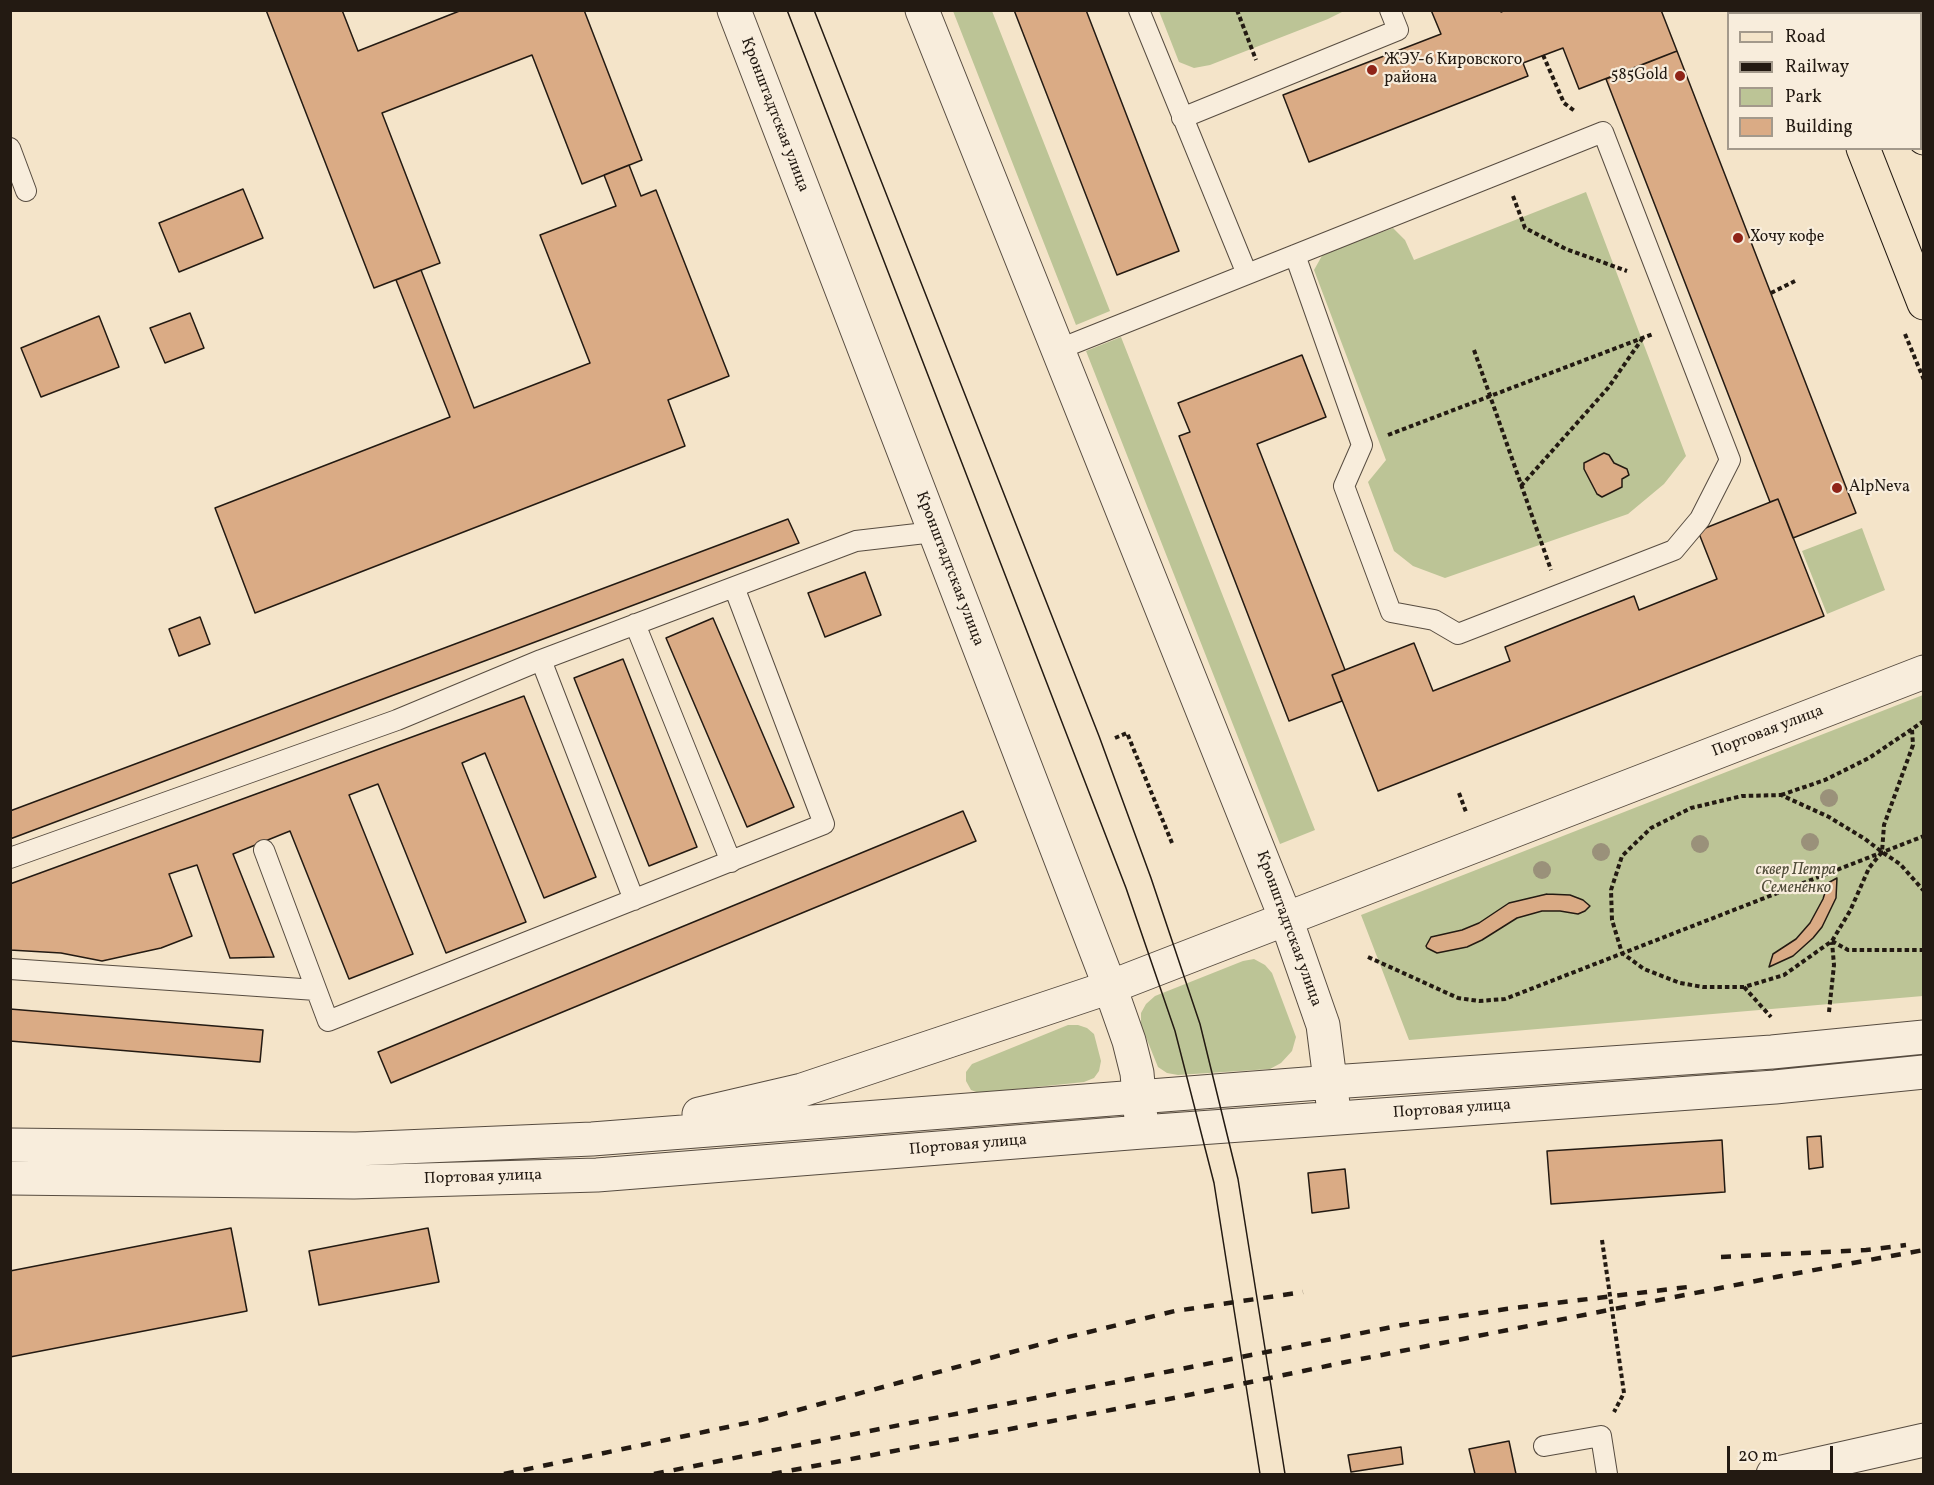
<!DOCTYPE html>
<meta charset="utf-8">
<style>
body{margin:0}
#map{position:relative;width:1934px;height:1485px;overflow:hidden;background:#f4e4c9;font-family:Vollkorn,serif}
canvas{display:block}
.frame{position:absolute;inset:0;border:12px solid #231a12;pointer-events:none}
.legend{position:absolute;left:1727px;top:12px;width:195px;height:138px;box-sizing:border-box;background:#f8eddc;border:2px solid #a3998b;margin:0;padding:8px 10px;list-style:none;font-size:18px;color:#231a12}
.legend li{display:flex;align-items:center;gap:12px;height:30px}
.legend b{width:30px;border:2px solid #a3998b}
.scale{position:absolute;left:1727px;top:1446px;width:106px;height:27px;box-sizing:border-box;border:3px solid #231a12;border-top:0;padding-left:8px;font-size:18px;line-height:21px;white-space:nowrap;color:#231a12;-webkit-text-stroke:4px #f8eddc;paint-order:stroke}
</style>
<div id="map">
<canvas width="1934" height="1485"></canvas>
<div class="frame"></div>
<ul class="legend">
<li><b style="height:8px;background:#f4e4c9"></b>Road</li>
<li><b style="height:8px;background:#231a12"></b>Railway</li>
<li><b style="height:16px;background:#bcc496"></b>Park</li>
<li><b style="height:16px;background:#daab85"></b>Building</li>
</ul>
<div class="scale">20 m</div>
</div>
<script>
const context = document.querySelector('canvas').getContext('2d');
context.lineJoin = 'round';
function fill(path, color) { context.fillStyle = color; context.fill(path, 'evenodd'); }
const poly = rows => new Path2D(rows.map(r => 'M' + r).join(''));
function trace(path, color, width, dash) { context.strokeStyle = color; context.lineWidth = width; context.lineCap = dash ? 'butt' : 'round'; context.setLineDash(dash || []); context.stroke(path); }
function drawText(font, color, halo, rows, align = 'center') {
  context.font = font + ' Vollkorn,serif'; context.lineWidth = 4.5; context.setLineDash([]); context.textBaseline = 'middle'; context.strokeStyle = halo; context.fillStyle = color; for (const [text, x, y, turn = 0] of rows) {
    context.save(); context.translate(x, y); context.rotate((+turn || 0) * Math.PI / 180); context.textAlign = isNaN(turn) ? turn : align; if (halo) context.strokeText(text, 0, 0); context.fillText(text, 0, 0); context.restore();
  }
}
fill(poly([
 [953,11,992,11,1110,311,1076,325],
 [1159,11,1344,11,1328,19,1210,65,1194,68,1179,62],
 [1586,192,1686,456,1664,484,1628,514,1445,578,1413,566,1394,551,1368,482,1386,460,1314,270,1323,254,1393,228,1405,240,1414,260],
 [1121,337,1315,830,1280,844,1086,351],
 [1862,528,1885,590,1827,614,1802,551],
 [1923,695,1923,996,1409,1040,1361,915],
 [1254,959,1265,965,1272,973,1296,1037,1292,1051,1281,1063,1270,1069,1178,1075,1167,1073,1158,1067,1141,1025,1141,1013,1146,1004,1155,996,1243,961],
 [1068,1025,1078,1025,1087,1028,1094,1034,1101,1061,1099,1071,1094,1078,1084,1082,979,1093,971,1090,966,1081,966,1072,972,1064]
]), '#bcc496');
const building = poly([
 [266,10,342,10,358,51,462,10,584,10,642,160,582,184,532,55,382,113,440,263,374,288,266,10],
 [1014,10,1086,10,1179,251,1117,275,1014,10],
 [1431,10,1500,10,1501,12,1506,10,1661,10,1677,51,1579,89,1563,48,1523,63,1528,76,1309,162,1283,95,1441,34,1431,10],
 [1677,51,1856,513,1793,538,1778,499,1770,502,1606,79,1677,51],
 [629,165,641,196,656,190,729,376,668,400,685,446,255,613,215,508,450,417,396,280,421,270,474,408,590,363,540,235,616,206,604,175,629,165],
 [243,189,263,238,179,272,159,223,243,189],
 [190,313,204,348,165,363,150,328,190,313],
 [99,316,119,367,41,397,21,348,99,316],
 [1302,355,1326,417,1257,444,1345,670,1332,675,1342,701,1289,721,1179,436,1190,432,1178,403,1302,355],
 [1604,453,1609,455,1614,463,1627,469,1629,475,1622,479,1622,487,1602,497,1597,494,1584,469,1584,463,1604,453],
 [1778,499,1824,616,1378,791,1332,675,1414,643,1433,691,1510,661,1505,647,1570,621,1634,596,1639,610,1717,579,1698,531,1778,499],
 [788,519,799,543,10,839,10,811,788,519],
 [865,572,881,615,825,637,808,593,865,572],
 [200,617,210,644,179,656,169,629,200,617],
 [713,618,794,807,747,827,666,638,713,618],
 [623,659,697,847,649,866,574,678,623,659],
 [524,696,596,877,544,898,485,753,462,763,526,922,446,953,378,784,349,795,413,954,349,979,290,831,233,854,274,957,230,958,197,865,169,874,192,936,161,948,102,961,61,953,10,950,10,884,524,696],
 [963,811,976,841,391,1083,378,1052,963,811],
 [1837,878,1836,898,1822,927,1813,938,1793,956,1769,967,1773,954,1796,939,1810,923,1823,899,1828,883,1837,878],
 [1547,894,1570,895,1583,900,1590,906,1585,911,1578,914,1560,911,1542,911,1517,918,1482,940,1467,947,1437,953,1427,948,1426,946,1431,937,1462,930,1479,923,1509,903,1547,894],
 [10,1009,263,1030,260,1062,10,1041,10,1009],
 [1821,1136,1823,1167,1809,1169,1807,1137,1821,1136],
 [1722,1140,1725,1192,1551,1204,1547,1151,1722,1140],
 [1345,1169,1349,1208,1312,1213,1308,1173,1345,1169],
 [231,1228,247,1311,10,1357,10,1271,231,1228],
 [428,1228,439,1282,319,1305,309,1251,428,1228],
 [1509,1441,1516,1474,1475,1474,1469,1449,1509,1441],
 [1401,1447,1403,1464,1351,1472,1348,1455,1401,1447]
]);
fill(building, '#daab85');
trace(building, '#231a12', 1.5);
const service = poly([
 [1139,10,1247,274],
 [1182,118,1398,30,1390,10],
 [10,148,26,191],
 [1057,350,1503,172,1603,132,1730,460,1700,519,1674,550,1458,634,1434,620,1391,612,1344,486,1362,445,1295,255],
 [635,624,731,862],
 [541,660,634,900],
 [264,850,328,1021,824,824,734,587,856,541,934,532],
 [10,858,397,720,541,660,734,587],
 [10,969,316,990],
 [1544,1446,1601,1436,1607,1474]
]);
const minor = poly([
 [734,10,1110,987,1129,1041,1137,1073,1141,1119],
 [922,10,1286,919,1323,1025,1333,1104],
 [699,1114,802,1090,1110,987,1924,672],
 [10,1145,356,1149,592,1139,1332,1082,1772,1052,1924,1037],
 [10,1178,354,1182,597,1175,1142,1132,1775,1087,1924,1072],
 [1773,1474,1924,1440]
]);
const primary = poly([
 [1809,10,1810,14],
 [1875,10,1876,14],
 [1920,130,1924,138],
 [1863,148,1924,303]
]);
trace(service, '#574c40', 22);
trace(minor, '#574c40', 35);
trace(primary, '#231a12', 35);
trace(poly([
 [1237,10,1256,60],
 [1920,51,1924,59],
 [1543,55,1564,103,1576,112],
 [1513,196,1525,228,1566,249,1627,271],
 [1771,293,1795,281],
 [1905,334,1924,380],
 [1474,350,1551,570],
 [1388,435,1653,334],
 [1521,486,1608,388,1642,339],
 [1912,730,1913,745,1884,825,1882,852,1869,868,1850,911,1832,941,1784,975,1744,987,1703,987,1680,983,1644,969,1622,953,1612,920,1611,890,1622,856,1651,828,1691,808,1742,796,1781,795,1829,817,1865,839,1882,852,1900,864,1924,891],
 [1115,738,1127,733,1172,843],
 [1459,793,1466,812],
 [1781,795,1825,780,1869,758,1924,721],
 [1832,941,1848,950,1924,950],
 [1368,957,1458,998,1479,1001,1505,999,1924,836],
 [1744,987,1771,1017],
 [1829,1012,1834,965,1832,942],
 [1602,1240,1624,1393,1614,1412]
]), '#231a12', 4, [4.5, 3]);
trace(service, '#f8eddc', 20);
trace(minor, '#f8eddc', 33);
trace(primary, '#f4e4c9', 33);
trace(poly([
 [787,10,1126,888,1175,1031,1214,1183,1260,1474],
 [814,10,1099,736,1151,878,1200,1024,1238,1179,1285,1474]
]), '#231a12', 1.5);
trace(poly([
 [1721,1257,1866,1250,1906,1245],
 [504,1474,761,1420,1064,1338,1175,1311,1303,1292],
 [654,1474,1402,1325,1506,1309,1696,1286],
 [772,1474,1174,1398,1346,1362,1776,1277,1924,1250]
]), '#231a12', 4.5, [10, 10]);
context.fillStyle = '#9a917a';
for (const [x, y] of [
 [1829,798],
 [1810,842],
 [1700,844],
 [1601,852],
 [1542,870]
]) { context.beginPath(); context.arc(x, y, 9, 0, 2 * Math.PI); context.fill(); }
for (const [x, y, r, color] of [
 [1372,70,6,"#8f2418"],
 [1680,76,6,"#8f2418"],
 [1738,238,6,"#8f2418"],
 [1837,488,6,"#8f2418"]
]) { const dot = new Path2D(); dot.arc(x, y, r, 0, 2 * Math.PI); context.fillStyle = color; context.fill(dot); trace(dot, '#f8eddc', 2); }
drawText('16px', '#231a12', '#f8eddc', [
 ["ЖЭУ-6 Кировского",1384,61],
 ["района",1384,79],
 ["585Gold",1668,76,"right"],
 ["Хочу кофе",1750,238],
 ["AlpNeva",1849,488]
], 'left');
drawText('16px', '#231a12', '#f8eddc', [
 ["Кронштадтская улица",774,115,69],
 ["Кронштадтская улица",949,569,69],
 ["Портовая улица",1768,732,-21],
 ["Кронштадтская улица",1288,929,70],
 ["Портовая улица",1452,1110,-4],
 ["Портовая улица",968,1146,-5],
 ["Портовая улица",483,1178,-2]
]);
drawText('italic 16px', '#514d3a', '#f8eddc', [
 ["сквер Петра",1796,871],
 ["Семененко",1796,889]
]);
</script>
